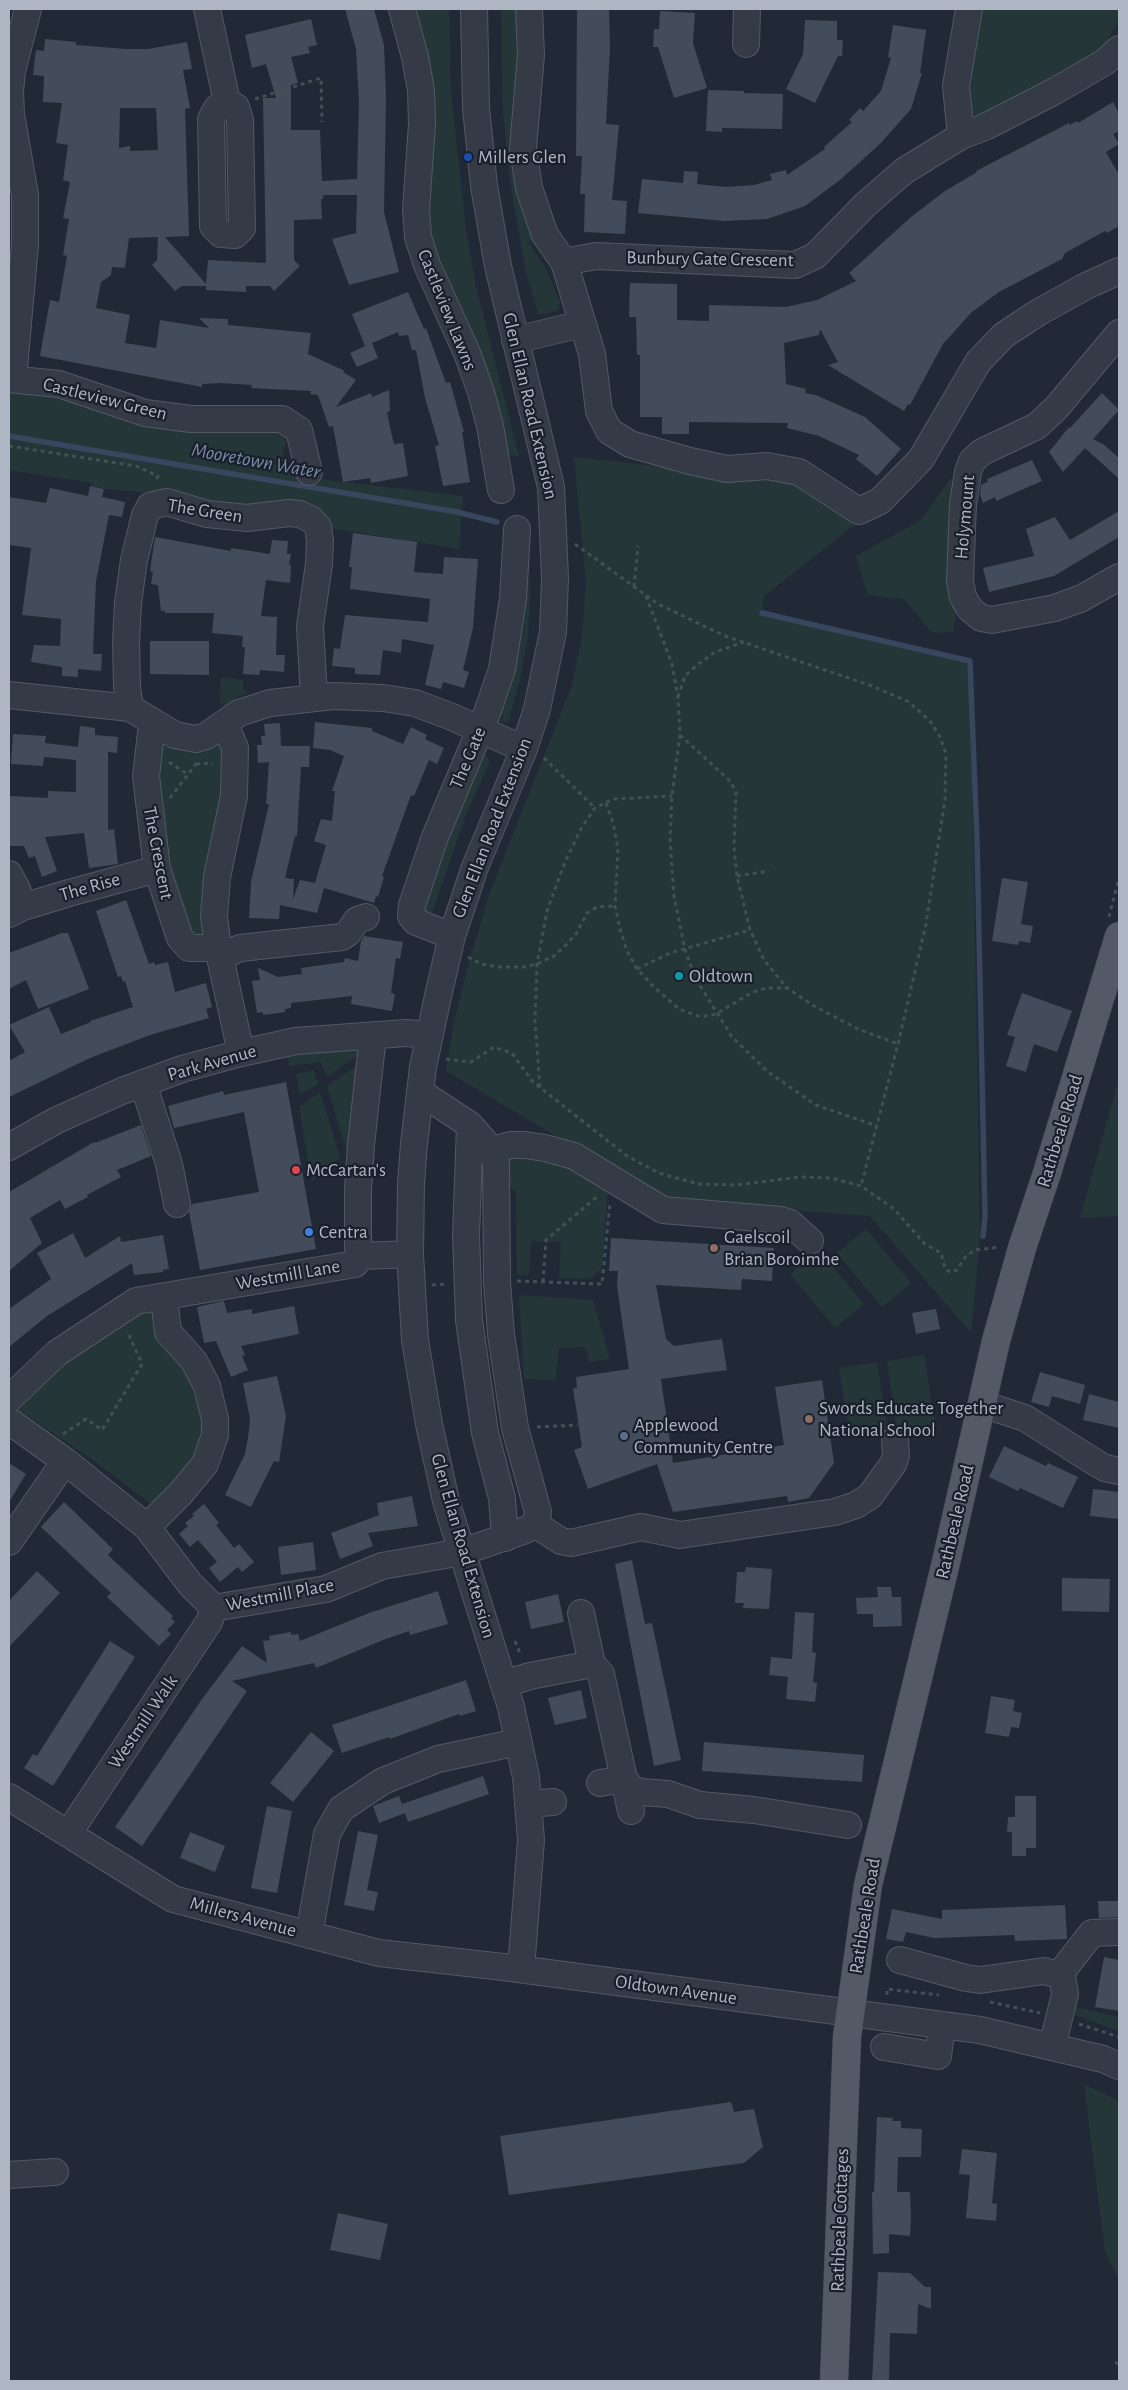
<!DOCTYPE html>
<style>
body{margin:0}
#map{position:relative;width:1128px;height:2390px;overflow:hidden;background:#222936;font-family:"Alegreya Sans",sans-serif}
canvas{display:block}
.frame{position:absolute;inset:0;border:10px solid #afb6c3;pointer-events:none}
</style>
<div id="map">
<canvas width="1128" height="2390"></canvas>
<div class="frame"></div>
</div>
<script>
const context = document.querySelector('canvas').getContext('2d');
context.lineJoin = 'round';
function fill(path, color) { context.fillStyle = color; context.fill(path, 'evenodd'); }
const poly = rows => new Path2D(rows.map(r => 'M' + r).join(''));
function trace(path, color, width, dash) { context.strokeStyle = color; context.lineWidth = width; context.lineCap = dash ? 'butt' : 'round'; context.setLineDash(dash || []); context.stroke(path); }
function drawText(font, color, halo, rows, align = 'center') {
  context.font = font + ' "Alegreya Sans",sans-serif'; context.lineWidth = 4.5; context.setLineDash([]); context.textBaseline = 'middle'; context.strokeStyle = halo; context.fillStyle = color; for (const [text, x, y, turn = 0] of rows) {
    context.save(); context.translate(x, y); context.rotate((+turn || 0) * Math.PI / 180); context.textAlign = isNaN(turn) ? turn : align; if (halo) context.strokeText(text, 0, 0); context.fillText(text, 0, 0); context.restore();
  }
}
fill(poly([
 [415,9,449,9,451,92,466,229,476,287,519,456,510,455,506,448,430,238],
 [501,9,519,9,536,238,528,242,546,269,560,302,558,310,547,314,538,314,526,272,511,188,503,113],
 [979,9,1119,9,1119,20,1102,50,989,117,977,116,971,112,967,77],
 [9,389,273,428,284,435,286,443,283,454,286,467,293,476,463,496,459,549,331,528,263,509,155,493,104,489,92,486,92,483,9,470],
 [574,457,729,474,794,478,861,520,764,596,762,613,970,661,980,1238,971,1333,870,1216,665,1201,446,1071,455,1018,469,962,489,895,572,685,582,636,586,580],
 [950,479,959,479,957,609,953,632,932,633,904,599,868,595,856,556,921,520],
 [529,535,530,597,528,637,520,680,508,723,501,722,503,716,498,714],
 [221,677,243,680,243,689,248,693,237,697,226,707,220,703],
 [221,741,227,765,205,936,194,941,165,874,158,758,163,742],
 [481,751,489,759,489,764,467,812,429,921,422,917,424,893],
 [328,1045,365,1050,327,1077,321,1062,289,1066,287,1051],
 [359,1064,349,1159,327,1086],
 [314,1070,318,1084,300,1095,296,1074],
 [1119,1078,1119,1216,1080,1218],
 [320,1092,340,1157,312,1181,299,1107],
 [527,1150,608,1184,603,1263,600,1270,593,1277,586,1279,559,1278,561,1242,531,1241,529,1275,517,1275,516,1191,506,1183,506,1152],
 [866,1229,911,1283,882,1307,837,1253],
 [819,1250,864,1304,835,1328,790,1274],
 [519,1295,593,1300,610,1359,589,1362,585,1347,559,1348,555,1380,524,1379],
 [152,1307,197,1382,206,1420,199,1457,155,1507,100,1465,13,1406,58,1361],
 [924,1355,935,1424,897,1430,887,1361],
 [877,1362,888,1432,850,1438,839,1368],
 [1075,2007,1119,2017,1119,2031,1073,2014],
 [1084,2084,1119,2101,1119,2280,1105,2252]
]), '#253638');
trace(poly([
 [9,436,457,512,497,522],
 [762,613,970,661,977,841,985,1217,983,1236]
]), '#38465e', 5.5);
fill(poly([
 [345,9,374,9,384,45,386,96,384,212,399,272,349,285,332,239,356,233,357,195,323,195,323,199,321,199,322,219,294,220,294,260,300,266,274,291,270,286,246,286,246,292,206,290,206,286,182,286,175,291,152,265,157,260,158,237,129,238,125,268,112,267,111,275,101,282,96,308,130,315,125,343,156,348,160,320,209,328,199,318,228,319,228,325,311,333,308,354,345,371,343,372,356,380,336,407,371,393,372,397,389,390,390,411,387,412,391,432,394,444,403,443,408,476,371,483,370,478,343,482,333,426,329,427,318,395,310,394,311,391,251,388,252,385,221,383,202,384,202,387,40,356,50,300,59,302,67,256,63,255,69,219,63,218,70,182,63,180,68,145,56,143,62,103,43,102,44,76,33,75,36,50,44,51,45,39,76,42,76,45,126,49,148,49,187,42,192,69,183,70,190,108,185,109,189,236,165,237,206,284,208,260,266,263,263,98,276,98,266,64,252,68,245,35,311,19,317,45,308,47,310,53,291,57,298,83,291,85,291,130,320,130,322,181,357,179,359,102,356,49],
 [120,108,156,108,158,150,130,151,130,146,119,148],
 [577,9,609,9,610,47,606,124,619,125,612,200,627,201,625,234,584,232,585,194,580,194,582,156,576,156],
 [660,11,695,13,693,43,707,88,674,98,658,47,653,47,654,29,659,29],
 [805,20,837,21,837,40,843,40,842,56,838,56,815,103,786,89,803,54],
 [893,25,926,30,920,73,922,73,911,109,880,144,840,180,805,206,767,219,724,221,638,213,642,179,683,183,684,171,698,172,697,184,726,187,754,185,772,180,770,174,786,170,787,175,825,149,824,147,852,122,849,120,860,108,863,111,881,91,891,58,888,57],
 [708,90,744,91,744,93,783,94,782,129,722,128,722,132,706,131],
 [1113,102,1119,113,1119,131,1113,134,1119,144,1106,152,1119,175,1119,226,1107,233,1105,231,1065,253,1062,259,999,292,972,312,943,344,910,405,908,404,904,411,828,365,838,362,820,329,819,335,784,343,786,384,806,389,805,393,816,395,865,417,901,449,877,476,856,459,859,455,819,436,787,428,788,423,689,422,689,434,662,434,662,417,640,417,640,355,637,355,636,317,629,317,630,283,677,284,677,320,709,321,709,305,786,307,817,300,856,281,849,273,911,217,945,191,977,172,976,171,1069,123,1070,125,1077,121,1078,123],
 [408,292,424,329,426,328,446,383,450,382,464,432,462,432,470,482,443,486,435,446,439,445,425,398,416,350,412,350,408,335,399,336,398,332,365,346,352,314],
 [372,343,378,358,357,367,350,353],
 [1102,393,1119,410,1093,439,1103,444,1119,458,1119,479,1085,448,1063,472,1049,452,1069,427,1070,428],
 [1032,460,1042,481,996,501,995,497,983,503,980,494,981,485,988,482,987,479],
 [90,486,104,489,102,497,125,502,122,517,109,515,96,581,93,654,102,654,101,671,78,669,78,677,62,676,62,667,31,662,34,645,60,646,61,619,22,615,31,548,9,545,9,497,46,503,50,488,88,496],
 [1119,511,1119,537,1054,576,989,592,983,568,1034,556,1026,529,1055,517,1070,540],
 [353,533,417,542,414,572,443,574,444,557,478,559,473,628,463,670,469,672,464,688,443,682,441,689,425,685,434,645,402,639,401,653,383,650,380,675,355,674,355,668,332,666,334,648,340,649,345,615,428,622,430,599,350,589,352,567,349,567],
 [155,537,231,551,231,548,270,554,272,540,288,541,287,554,291,554,289,565,291,565,290,583,266,580,261,616,277,617,276,655,285,655,284,672,260,670,259,675,243,674,245,647,242,647,243,636,212,633,214,613,165,613,165,611,161,611,158,585,151,584,153,572,150,571],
 [150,641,209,641,209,675,150,674],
 [315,722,372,728,372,731,403,744,411,727,427,735,425,739,444,748,437,764,429,760,414,796,411,795,382,876,384,877,378,897,376,896,374,903,324,888,317,913,280,905,279,919,249,918,251,882,269,804,266,804,269,762,258,763,257,745,262,745,261,736,265,736,264,724,280,723,281,746,310,746,309,767,301,767,297,836,295,836,285,878,294,879,293,899,300,880,315,883,326,845,314,841,321,819,332,821,335,791,332,791,344,756,330,750,313,748],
 [80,726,95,728,95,735,118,737,117,753,108,752,108,830,114,829,118,864,89,868,84,833,45,837,57,871,42,877,35,856,29,858,24,846,9,846,9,796,48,798,48,791,76,792,76,760,44,757,43,766,11,764,13,734,46,736,45,743,78,747],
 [1002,878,1028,882,1021,924,1033,926,1030,943,1019,941,1018,945,992,941],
 [126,900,149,964,154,962,155,965,168,962,175,992,206,983,212,1007,206,1009,209,1018,150,1035,90,1058,9,1097,9,1061,25,1052,9,1025,49,1007,61,1034,91,1022,90,1021,133,1007,125,981,123,982,121,976,118,977,96,911],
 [62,933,68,933,89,989,38,1009,26,980,9,989,9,953],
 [364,936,403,942,400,959,396,958,391,993,395,994,392,1011,351,1004,352,996,291,1003,291,1008,285,1009,285,1012,263,1015,263,1012,257,1013,252,981,260,980,258,968,278,977,302,974,301,968,344,962,345,958,358,961,361,941],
 [1022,993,1072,1011,1057,1052,1034,1044,1026,1072,1006,1066,1015,1037,1007,1035],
 [286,1082,316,1249,200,1270,189,1212,192,1204,259,1192,244,1112,174,1128,168,1106,223,1091,224,1095],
 [141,1125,151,1156,117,1170,121,1177,87,1195,88,1197,65,1209,60,1200,30,1218,42,1243,9,1271,9,1192,94,1142,95,1143],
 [73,1233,85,1258,120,1236,121,1242,163,1235,169,1269,163,1270,163,1272,134,1275,132,1263,47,1316,9,1347,9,1309,51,1279,37,1253],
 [611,1238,774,1248,772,1281,742,1279,741,1290,656,1285,666,1339,674,1346,722,1339,727,1370,661,1379,673,1463,784,1445,775,1387,822,1380,834,1463,809,1498,788,1502,787,1496,673,1512,657,1464,588,1489,574,1450,582,1447,573,1388,577,1388,576,1377,629,1369,617,1286,618,1271,609,1271],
 [224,1301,227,1313,252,1309,252,1314,294,1306,299,1334,241,1346,245,1355,242,1356,248,1370,231,1377,216,1341,204,1343,197,1307],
 [936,1309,940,1329,916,1334,912,1313],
 [1040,1372,1085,1385,1080,1404,1052,1396,1049,1407,1031,1402],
 [277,1376,286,1416,279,1462,274,1461,251,1507,225,1495,245,1454,248,1438,250,1419,243,1383],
 [1089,1394,1119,1402,1119,1428,1083,1420],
 [1004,1446,1046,1466,1048,1463,1078,1477,1063,1508,1020,1488,1018,1491,989,1477],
 [9,1463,26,1474,9,1502],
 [1093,1489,1119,1492,1119,1519,1090,1516],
 [412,1496,418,1526,368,1533,373,1546,340,1559,331,1533,379,1515,377,1503],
 [64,1502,113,1549,108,1555,173,1616,171,1618,175,1622,167,1630,171,1634,159,1646,107,1597,111,1593,41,1527],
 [204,1504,219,1523,216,1525,234,1548,239,1544,254,1562,242,1572,238,1567,220,1582,209,1568,217,1562,198,1540,190,1547,179,1534,188,1526,185,1523,194,1516,192,1514],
 [313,1542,316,1570,281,1575,278,1547],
 [632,1560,645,1624,652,1623,681,1760,654,1766,615,1564],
 [746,1567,772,1569,769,1609,743,1608,744,1603,735,1603,737,1572,745,1572],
 [37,1571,60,1593,9,1647,9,1601],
 [1062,1578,1110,1579,1109,1612,1062,1611],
 [877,1587,891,1587,892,1597,901,1597,902,1626,873,1627,873,1614,857,1614,856,1598,878,1597],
 [438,1591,448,1624,410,1635,409,1631,383,1640,316,1668,314,1663,232,1681,247,1691,142,1846,115,1827,202,1699,242,1646,267,1663,263,1641,270,1640,269,1636,291,1632,291,1635,298,1634,300,1641,369,1613],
 [558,1594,564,1622,531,1629,525,1602],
 [795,1612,814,1613,812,1652,816,1653,813,1682,817,1683,815,1702,786,1699,788,1677,769,1675,771,1657,792,1659],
 [110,1641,135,1657,53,1786,24,1768,33,1754,37,1756],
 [466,1680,476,1711,460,1716,459,1714,390,1739,389,1737,342,1753,332,1725],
 [581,1690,587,1718,555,1725,548,1698],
 [991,1696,1015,1700,1013,1711,1022,1713,1019,1728,1011,1727,1009,1737,985,1733],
 [311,1732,334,1751,293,1802,270,1783],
 [704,1742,864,1755,862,1782,702,1771],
 [483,1776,489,1794,408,1822,402,1804],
 [399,1796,405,1813,379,1823,373,1806],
 [1015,1796,1036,1796,1036,1848,1026,1848,1026,1856,1012,1856,1012,1832,1007,1832,1008,1817,1015,1817],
 [267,1806,292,1811,277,1893,251,1888],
 [358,1831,378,1835,367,1890,378,1892,374,1911,344,1905],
 [190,1832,225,1846,215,1872,180,1858],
 [1098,1901,1119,1901,1119,1917,1099,1918],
 [1065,1905,1067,1939,1015,1941,1014,1935,934,1938,906,1932,903,1942,886,1939,892,1909,942,1919,942,1910],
 [1104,1957,1119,1960,1119,2011,1095,2007],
 [731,2102,734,2112,754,2109,763,2147,744,2163,509,2195,500,2136],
 [877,2117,893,2118,892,2121,901,2121,901,2128,922,2129,921,2157,898,2157,897,2192,910,2192,911,2217,910,2236,889,2234,889,2253,873,2254,872,2192,874,2192],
 [962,2149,997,2153,992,2203,997,2204,996,2221,966,2218,970,2175,959,2174],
 [338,2213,388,2224,380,2260,330,2250],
 [878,2272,910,2273,925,2287,931,2287,931,2309,918,2304,917,2334,890,2333,889,2381,872,2381]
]), '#434c5a');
const minor = poly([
 [207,9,227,102,236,107,240,120,242,228,235,235,221,234,213,226,211,119,217,108,227,102],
 [402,9,415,57,421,90,422,124,416,209,418,237,427,265,467,353,481,392,490,426,501,490],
 [474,9,476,108,484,186,498,266,551,487,555,578,553,632,537,709,524,749,475,867,452,936,438,996,423,1067,414,1144,411,1183,410,1254,415,1340,429,1424,446,1501,511,1707,526,1777,531,1840,521,1969],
 [529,9,531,55,523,148,529,188,545,235,564,262,592,354,599,411,609,431,630,444,690,461,727,469,767,466,799,472,859,511,880,501,921,459,978,362,1004,335,1039,312,1086,286,1119,271],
 [746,44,747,9],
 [961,136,956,86,969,9],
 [564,262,596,256,795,265,815,256,866,204,904,171,961,136,987,126,1055,91,1105,62,1119,49],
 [1119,333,1057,407,1037,426,982,452,972,461,968,472,963,504,960,581,963,597,970,609,981,618,992,620,1055,608,1082,598,1119,577],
 [515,340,582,324],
 [9,379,59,384,145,413,191,419,282,419,299,430,309,472],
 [13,379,25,245,25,195,11,114,10,91,12,71,28,9],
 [9,695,130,708,175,735,196,739,206,736,239,713,270,703,334,696,383,698,415,703,452,717,524,749],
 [130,708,127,687,126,642,128,603,134,560,145,515,150,506,167,502,207,514,247,518,289,513,300,514,312,520,318,527,320,540,319,564,310,626,314,698],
 [225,724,235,748,234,796,217,877,214,916,218,948,241,1053],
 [158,726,151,733,146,776,157,869,180,938,189,948,218,948],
 [9,874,17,889,23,907],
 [9,914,23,907,69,893,157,869],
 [452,936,416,922,411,916,412,905,435,837,487,713,502,669,513,599,517,529],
 [220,957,240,948,342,937,348,933,357,920,366,917],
 [143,1083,169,1164,177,1204],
 [470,1125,466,1235,469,1320,485,1433,502,1498,505,1538],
 [9,1147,57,1120,122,1091,182,1069,241,1053,296,1041,406,1033,430,1035],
 [492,1150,511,1145,525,1145,545,1148,574,1156,663,1210,781,1220,790,1223,810,1241],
 [361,1256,358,1249,358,1190,361,1145,373,1035],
 [9,1399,57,1353,136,1301,355,1264,361,1256,410,1254],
 [982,1404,1025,1418,1093,1461,1105,1468,1119,1471],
 [9,1421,65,1461,147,1527,190,1584,214,1608,326,1589,382,1566,462,1552,523,1531,536,1525,538,1512,515,1428,501,1334,497,1282,496,1164,492,1150,470,1125,420,1092],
 [536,1525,561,1541,571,1543,641,1527,680,1535,835,1512,856,1505,870,1496,893,1464,896,1456,895,1440],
 [147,1527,181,1493,205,1464,215,1435,215,1419,207,1386,194,1361,168,1332,164,1297],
 [9,1542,65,1461],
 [581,1613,592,1664],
 [504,1684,530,1676,592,1664,601,1674,624,1779,632,1789,641,1792,668,1794,700,1805,754,1810,848,1825],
 [600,1783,624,1779,631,1811],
 [9,1797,173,1899,379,1953,503,1967,980,2030,1103,2059,1119,2066],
 [528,1804,553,1802],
 [68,1834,209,1622,214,1608],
 [309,1935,327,1834,341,1809,383,1781,438,1759,518,1742],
 [900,1960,966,1978,980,1980,1044,1971,1059,1975,1063,1981,1065,1994,1052,2047],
 [1059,1975,1092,1933,1119,1932],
 [884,2047,938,2056,942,2026],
 [9,2175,55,2172]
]);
const major = poly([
 [834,2381,847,2037,868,1885,946,1562,996,1341,1022,1248,1047,1173,1119,936]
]);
trace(minor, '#525964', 28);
trace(major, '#3e4450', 29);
trace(poly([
 [255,99,321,78,322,122],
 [9,446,136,466,158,476,155,482],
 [575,544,658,604,725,636,872,686,909,702,930,721,940,737,946,754,945,799,926,924,898,1044,861,1186],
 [634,587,638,546],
 [646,596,672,664,678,698,680,735,672,796,670,839,674,896,685,950,696,979,732,1037,768,1072,816,1105,877,1126],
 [678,697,685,676,697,665,715,652,744,642],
 [680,735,730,781,736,792,734,847,737,876,750,930,764,960,787,988,814,1006,858,1029,898,1044],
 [544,758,595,808],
 [169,762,187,774],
 [196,764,213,763],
 [170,798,196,764,196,760],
 [606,803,613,822,618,849,615,906,620,929,627,951,637,969,655,988,679,1009,698,1016,708,1016,716,1014,751,993,766,988,787,988],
 [737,876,769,871],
 [1109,917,1119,878],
 [468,957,481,964,500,967,524,967,537,964,554,956,564,947,576,934,587,913,597,907,615,906],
 [637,969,670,953,750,930],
 [446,1059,471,1062,494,1047,512,1053,533,1082,627,1156,659,1173,676,1178,699,1184,737,1185,799,1177,831,1178,861,1186,894,1209,925,1244,941,1253,945,1269,950,1272,957,1270,966,1256,975,1250,1000,1247],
 [540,1087,535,1021,537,964,547,911,565,862,582,827,595,808,613,799,672,796],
 [517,1281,602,1284,610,1203],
 [543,1282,546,1240,599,1195],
 [432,1285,446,1284],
 [537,1427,578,1425],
 [63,1434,86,1419,102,1430,142,1364,127,1331],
 [515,1641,521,1656],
 [887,1995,887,1989,939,1995],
 [990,2002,1040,2013],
 [1079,2024,1119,2037],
 [1115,2363,1119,2363]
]), '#415154', 3, [4, 4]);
trace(minor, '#353b46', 26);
trace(major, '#535a66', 28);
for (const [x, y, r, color] of [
 [468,157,5,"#1a4fb4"],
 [679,976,5,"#0f9aa8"],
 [296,1170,5,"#e0444e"],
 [309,1232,5,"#3f7fe0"],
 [714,1248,5,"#8d6e63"],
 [809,1419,5,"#8d6e63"],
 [624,1436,5,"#5c6f8a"]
]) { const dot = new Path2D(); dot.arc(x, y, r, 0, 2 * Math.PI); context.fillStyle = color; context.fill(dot); trace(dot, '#1a202b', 2); }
drawText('19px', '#afb6c3', '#1a202b', [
 ["Millers Glen",478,157],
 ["Oldtown",689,976],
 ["McCartan's",306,1170],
 ["Centra",319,1232],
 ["Gaelscoil",724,1237],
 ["Brian Boroimhe",724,1259],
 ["Swords Educate Together",819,1408],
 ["National School",819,1430],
 ["Applewood",634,1425],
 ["Community Centre",634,1447]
], 'left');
drawText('19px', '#afb6c3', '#1a202b', [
 ["Bunbury Gate Crescent",710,259,1],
 ["Castleview Lawns",447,310,68],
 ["Castleview Green",105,399,14],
 ["Glen Ellan Road Extension",530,406,77],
 ["The Green",205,511,9],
 ["Holymount",965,517,-85],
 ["The Gate",468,758,-67],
 ["Glen Ellan Road Extension",492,828,-69],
 ["The Crescent",158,853,79],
 ["The Rise",90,887,-16],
 ["Park Avenue",212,1063,-16],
 ["Rathbeale Road",1060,1131,-73],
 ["Westmill Lane",288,1275,-10],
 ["Rathbeale Road",955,1522,-77],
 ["Glen Ellan Road Extension",463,1546,74],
 ["Westmill Place",280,1595,-11],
 ["Westmill Walk",143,1722,-56],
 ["Rathbeale Road",865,1916,-81],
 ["Millers Avenue",243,1917,15],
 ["Oldtown Avenue",676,1990,8],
 ["Rathbeale Cottages",840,2220,-88]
]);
drawText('italic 20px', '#7a8caa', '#1a202b', [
 ["Mooretown Water",256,461,10]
]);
</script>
